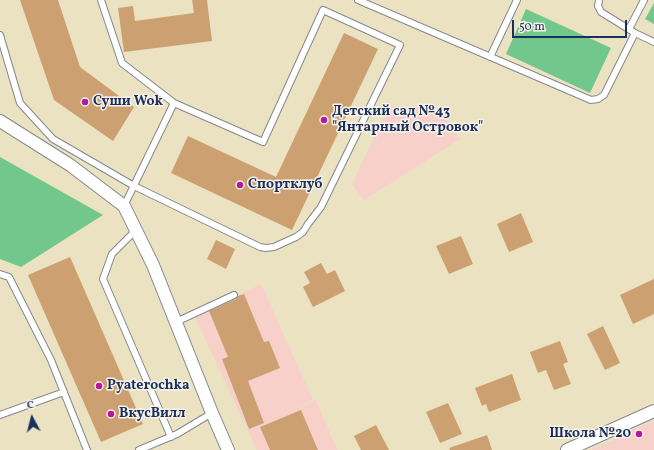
<!DOCTYPE html>
<meta charset="utf-8">
<style>
body{margin:0}
#map{position:relative;width:654px;height:450px;overflow:hidden;background:#eae2c1;font-family:Vollkorn,serif}
canvas{display:block}
.north{position:absolute;left:12px;top:398px;width:40px;height:40px;-webkit-text-stroke:3px #f7f3e8;paint-order:stroke;rotate:353deg;font-size:11px;font-weight:700;line-height:16px;text-align:center;color:#1b2f5e}
.north::after{content:'';display:block;margin:auto;width:14px;height:18px;background:#1b2f5e;clip-path:polygon(50% 0,100% 100%,50% 72%,0 100%)}
.scale{position:absolute;left:512px;top:20px;width:115px;height:18px;box-sizing:border-box;border:2px solid #1b2f5e;border-top:0;padding-left:5px;font-size:12px;line-height:14px;white-space:nowrap;color:#1b2f5e;-webkit-text-stroke:3px #f7f3e8;paint-order:stroke}
</style>
<div id="map">
<canvas width="654" height="450"></canvas>
<div class="north">С</div>
<div class="scale">50 m</div>
</div>
<script>
const context = document.querySelector('canvas').getContext('2d');
context.lineJoin = 'round';
function fill(path, color) { context.fillStyle = color; context.fill(path, 'evenodd'); }
const poly = rows => new Path2D(rows.map(r => 'M' + r).join(''));
function trace(path, color, width, dash) { context.strokeStyle = color; context.lineWidth = width; context.lineCap = dash ? 'butt' : 'round'; context.setLineDash(dash || []); context.stroke(path); }
function drawText(font, color, halo, rows, align = 'center') {
  context.font = font + ' Vollkorn,serif'; context.lineWidth = 3; context.setLineDash([]); context.textBaseline = 'middle'; context.strokeStyle = halo; context.fillStyle = color; for (const [text, x, y, turn = 0] of rows) {
    context.save(); context.translate(x, y); context.rotate((+turn || 0) * Math.PI / 180); context.textAlign = isNaN(turn) ? turn : align; if (halo) context.strokeText(text, 0, 0); context.fillText(text, 0, 0); context.restore();
  }
}
fill(poly([
 [389,106,424,108,446,118,460,139,364,200,352,184],
 [261,284,313,400,280,416,316,400,337,450,257,450,195,317],
 [652,421,654,424,654,450,590,450,605,444]
]), '#f7d0ca');
fill(poly([
 [654,3,654,24,645,19],
 [526,9,611,48,590,93,506,54],
 [0,157,103,215,21,267,0,259]
]), '#72c78c');
fill(poly([
 [20,0,58,0,80,67,134,107,113,141,54,100],
 [192,0,207,0,212,41,124,52,118,8,133,6,135,21,194,13],
 [344,33,378,49,292,230,171,173,188,136,276,177],
 [521,213,533,242,509,252,497,224],
 [461,236,473,264,449,274,436,246],
 [216,240,235,249,226,269,207,259],
 [70,257,143,424,101,442,28,275],
 [321,263,327,274,335,270,345,291,313,307,303,287,310,283,304,272],
 [654,279,654,314,633,324,620,295],
 [244,294,264,342,269,341,280,368,248,381,264,423,249,429,222,359,228,357,209,311,236,299,238,296],
 [603,326,620,363,605,370,587,334],
 [560,341,568,362,563,364,571,384,554,390,546,370,538,373,530,352],
 [512,374,521,400,489,412,486,404,482,406,475,388],
 [448,403,462,434,440,443,426,412],
 [301,410,318,450,270,450,260,427],
 [376,425,389,450,361,450,354,436],
 [487,435,492,450,450,450,449,448]
]), '#cda072');
const lane = poly([
 [358,0,591,100,598,99,604,95,635,33,654,42],
 [599,0,598,6,601,12,635,33],
 [629,29,644,0],
 [0,35,20,103,53,139,134,186,260,247,266,248,274,247,296,237,303,232,308,224,321,207,400,45,323,10,263,142,174,103,122,63,101,0],
 [490,57,517,0],
 [124,206,174,103],
 [136,230,112,254,103,279,171,437],
 [0,274,9,277,51,360,87,450],
 [176,322,234,295],
 [0,415,64,392],
 [139,450,177,434,212,413]
]);
const street = poly([
 [0,121,70,165,124,206,153,265,212,413,228,450],
 [567,450,654,411]
]);
trace(lane, '#828890', 8);
trace(street, '#828890', 14);
trace(lane, '#fff', 6);
trace(street, '#fff', 12);
for (const [x, y, r, color] of [
 [85,102,4,"#b5179e"],
 [324,120,4,"#b5179e"],
 [240,185,4,"#b5179e"],
 [99,386,4,"#b5179e"],
 [111,414,4,"#b5179e"],
 [639,434,4,"#b5179e"]
]) { const dot = new Path2D(); dot.arc(x, y, r, 0, 2 * Math.PI); context.fillStyle = color; context.fill(dot); trace(dot, '#f7f3e8', 1.5); }
drawText('bold 14px', '#1b2f5e', '#f7f3e8', [
 ["Суши Wok",93,102],
 ["Детский сад №43",332,112],
 ["\"Янтарный Островок\"",332,128],
 ["Спортклуб",248,185],
 ["Pyaterochka",107,386],
 ["ВкусВилл",119,414],
 ["Школа №20",631,434,"right"]
], 'left');
</script>
